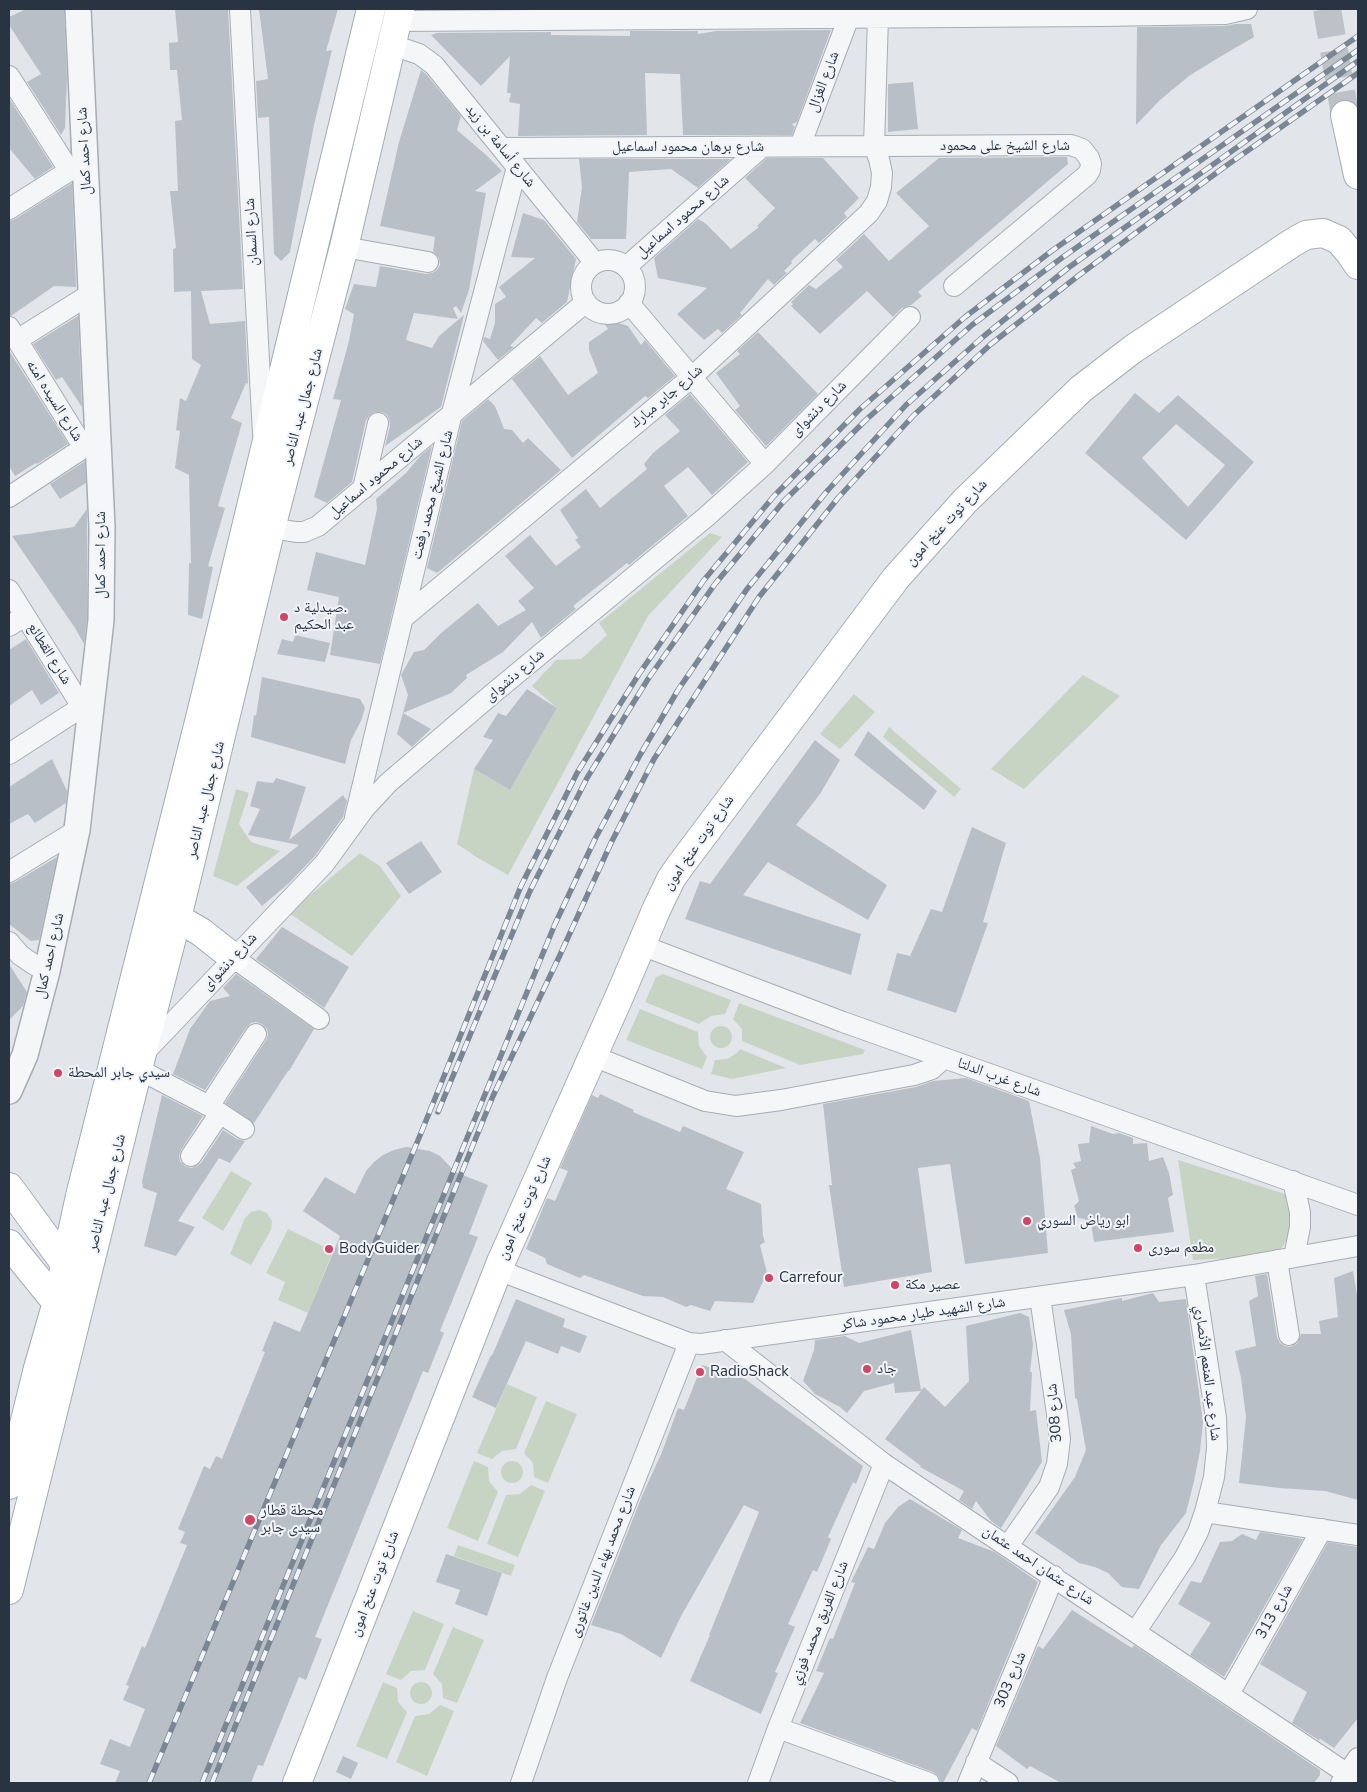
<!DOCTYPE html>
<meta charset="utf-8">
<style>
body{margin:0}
#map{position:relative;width:1367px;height:1792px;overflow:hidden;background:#e2e6ea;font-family:"Nunito Sans",sans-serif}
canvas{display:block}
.frame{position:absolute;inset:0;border:10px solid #293442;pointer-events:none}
</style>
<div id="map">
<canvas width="1367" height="1792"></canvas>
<div class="frame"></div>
</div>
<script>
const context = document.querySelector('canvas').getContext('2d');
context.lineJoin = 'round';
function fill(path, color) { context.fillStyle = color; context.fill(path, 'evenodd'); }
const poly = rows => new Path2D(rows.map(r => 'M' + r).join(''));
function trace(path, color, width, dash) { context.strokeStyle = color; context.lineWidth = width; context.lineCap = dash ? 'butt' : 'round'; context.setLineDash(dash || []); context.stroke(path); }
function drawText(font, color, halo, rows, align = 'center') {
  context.font = font + ' "Nunito Sans","Noto Naskh Arabic",sans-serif'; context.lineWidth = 4; context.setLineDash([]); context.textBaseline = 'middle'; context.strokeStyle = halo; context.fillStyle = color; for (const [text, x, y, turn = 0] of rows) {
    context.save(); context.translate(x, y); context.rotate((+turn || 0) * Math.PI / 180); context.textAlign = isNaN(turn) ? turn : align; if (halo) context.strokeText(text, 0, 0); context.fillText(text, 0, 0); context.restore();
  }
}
fill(poly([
 [710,533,722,537,648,616,508,875,478,858,457,844,474,769,510,790,557,708,532,686,556,660,581,659,607,635,599,623],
 [1083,675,1120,696,1024,789,991,769],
 [854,694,875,712,840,749,820,734],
 [889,727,961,789,954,797,883,737],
 [236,789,249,793,239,824,251,842,280,851,237,886,213,876],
 [360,853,380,866,401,896,352,956,289,913],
 [663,974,731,1000,725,1014,711,1016,699,1024,645,1002,656,977],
 [739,1003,865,1050,863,1054,800,1065,742,1041,742,1029,733,1019],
 [640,1009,698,1032,699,1046,707,1057,702,1069,626,1040],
 '710 1037a11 11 0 1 1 22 0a11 11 0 1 1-22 0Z',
 [740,1049,786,1068,732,1079,711,1074,715,1060,727,1059,737,1053],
 [1178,1160,1285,1194,1291,1211,1293,1230,1281,1249,1232,1258,1193,1260],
 [231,1171,252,1183,223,1231,202,1218],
 [259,1210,267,1213,272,1221,271,1230,251,1265,230,1254,245,1218,251,1212],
 [288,1229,333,1251,308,1313,278,1300,285,1282,266,1273],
 [507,1384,537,1397,516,1449,502,1451,492,1459,477,1453],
 [546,1401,577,1414,548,1483,534,1477,533,1463,524,1453],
 '501 1472a11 11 0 1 1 22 0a11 11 0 1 1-22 0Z',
 [474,1461,488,1467,489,1481,498,1492,478,1541,447,1528],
 [531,1485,545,1491,518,1557,487,1544,506,1495,520,1494],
 [458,1545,515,1565,511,1576,454,1556],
 [413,1611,444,1624,425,1670,411,1671,401,1680,386,1674],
 [453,1627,484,1640,457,1703,443,1698,442,1684,433,1674],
 '410 1693a11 11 0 1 1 22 0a11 11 0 1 1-22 0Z',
 [383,1682,397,1688,398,1702,407,1712,387,1759,356,1746],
 [440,1705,454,1711,427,1776,396,1762,415,1716,429,1714]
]), '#c8d4c3');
fill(poly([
 [26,9,64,9,67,78,65,128,61,135,27,82,41,74,9,25,9,17],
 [175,9,228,9,243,289,201,291,210,324,245,321,248,384,246,383,231,418,242,423,218,506,225,508,208,566,213,567,202,619,188,615,189,563,191,563,189,475,175,468,180,431,176,430,180,398,186,401,201,365,192,359,191,291,174,292,173,249,176,248,170,191,178,191,175,121,182,120,177,70,170,70,169,43,178,42],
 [259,9,338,9,326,51,332,50,314,125,290,252,281,261,274,254,269,117,258,118,256,81,268,79],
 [1235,24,1251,24,1254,37,1218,58,1189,76,1160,100,1136,125,1137,27,1225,26],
 [831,30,797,122,792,124,795,127,792,135,683,135,680,74,645,73,647,135,518,136,520,104,509,102,511,93,507,93,510,56,481,86,431,35,437,33,551,32,551,35,630,36,630,31,698,31,698,34,716,31],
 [421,70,426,74,461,116,457,130,486,155,502,171,475,191,486,193,469,290,461,313,456,306,453,308,458,319,414,313,406,340,432,348,439,336,464,315,441,407,385,446,390,426,389,419,386,414,381,412,375,412,370,415,366,420,352,482,327,503,314,497,341,400,333,399,349,341,354,314,345,309,354,284,376,287,380,266,426,274,432,273,437,270,440,265,439,258,433,251,435,237,380,226,399,142],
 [913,82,918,129,888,132,888,84],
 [9,98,53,167,35,179,9,148],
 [1067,157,1068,164,918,292,922,296,911,305,902,308,893,317,867,291,820,334,791,306,793,304,791,302,809,285,816,289,843,267,836,260,864,234,889,261,929,226,896,193,939,158],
 [767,158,823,158,859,198,844,213,847,217,819,243,815,239,791,261,792,263,784,271,787,273,774,285,768,279,740,313,742,315,722,333,718,329,704,340,677,314,707,288,658,278,654,258,698,219,705,223,731,249,759,227,757,226,775,208,745,178],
 [579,159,731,159,698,188,671,169,629,172,626,239,591,239,577,222,582,187],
 [72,183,76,287,54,286,11,316,9,315,9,221,15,219],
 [523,213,544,220,576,259,567,302,542,323,536,318,510,346,514,347,498,360,483,341,484,337,490,339,495,323,495,304,506,297,499,287,535,258,511,257],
 [78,316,82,407,62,377,56,380,33,344],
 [600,317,628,326,641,345,645,340,675,376,648,398,645,396,572,458,512,379,540,356,568,395,598,373,589,350,589,342,608,329],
 [758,332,818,394,766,446,735,410,740,406,716,373,740,354,737,351],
 [10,352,68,444,37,464,36,463,15,476,9,466,9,353],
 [1135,393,1159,413,1178,395,1254,462,1186,540,1085,453],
 [1176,424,1225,465,1188,507,1142,458],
 [690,394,748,462,712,495,688,467,664,486,688,516,629,565,627,563,573,606,576,609,541,638,532,622,503,652,466,675,467,678,451,693,403,713,431,729,412,747,397,734,408,695,401,675,414,652,424,650,441,633,478,603,498,626,526,610,518,601,534,588,505,556,530,535,556,566,581,547,575,540,578,538,560,510,586,489,600,508,647,469,644,464,653,453,680,431,665,415],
 [488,399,495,406,504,429,512,430,523,443,528,438,561,470,437,573,427,568,462,421],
 [432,446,380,664,330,655,339,597,307,590,316,552,365,565,377,509,376,499,406,473,421,455],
 [85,461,86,483,60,499,50,484],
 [87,509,87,619,84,644,75,628,12,536,74,527],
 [295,635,330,643,325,662,277,654,282,639,293,642],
 [26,639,59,693,41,705,32,690,9,706,9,650],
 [262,677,360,699,365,708,361,721,351,740,345,764,251,737,254,715,256,716],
 [527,689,557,708,510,790,474,769,493,740,483,737,498,713,506,716],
 [868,731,937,791,924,810,854,755],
 [815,740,840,760,820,794,796,825,887,885,868,920,768,862,743,895,861,934,851,975,685,919,700,881,710,884],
 [52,759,67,791,66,803,35,823,28,814,9,824,9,787],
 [276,778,306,787,289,840,343,795,347,801,343,817,315,856,289,883,262,906,246,887,299,845,248,835,260,809,250,806,257,781,273,783],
 [972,827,1006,843,983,922,988,923,956,1013,887,990,897,953,910,956,931,909,942,912],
 [421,841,442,872,409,894,386,863],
 [57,857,39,940,31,941,9,924,9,884,15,882],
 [282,927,349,967,324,1008,256,959],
 [9,964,27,992,23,1006,9,1020],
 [236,974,314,1029,289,1071,288,1071,254,1123,225,1103,266,1040,268,1035,267,1029,262,1024,256,1022,251,1023,246,1028,205,1090,173,1074,190,1029,210,1001,230,996,223,988],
 [966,1078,1029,1101,1040,1158,1048,1253,965,1264,950,1164,918,1168,932,1272,844,1287,829,1185,832,1185,823,1104,916,1087,933,1081],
 [600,1094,634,1110,633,1112,661,1124,680,1132,683,1126,744,1152,726,1189,761,1204,763,1236,765,1242,760,1245,767,1273,753,1303,715,1301,710,1311,691,1305,686,1307,663,1297,643,1296,584,1275,580,1278,547,1264,545,1258,526,1249,547,1198,555,1201,568,1171,560,1168,592,1095,598,1098],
 [162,1095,203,1116,181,1150,179,1155,180,1161,185,1166,191,1168,197,1166,201,1163,223,1130,237,1139,245,1141,230,1163,219,1158,178,1221,195,1227,176,1256,144,1246,157,1193,143,1188,142,1181],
 [1091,1126,1113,1134,1119,1133,1133,1138,1133,1144,1147,1143,1149,1161,1163,1157,1169,1173,1173,1195,1168,1198,1174,1232,1094,1242,1091,1223,1085,1224,1085,1219,1078,1218,1074,1206,1079,1201,1071,1170,1076,1168,1073,1163,1081,1161,1078,1144,1089,1143],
 [406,1147,430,1151,440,1156,455,1172,488,1185,469,1234,478,1237,440,1331,444,1333,428,1373,423,1371,315,1637,322,1639,306,1680,299,1677,263,1766,258,1765,251,1783,115,1783,120,1771,100,1764,110,1739,130,1747,145,1709,123,1700,129,1686,126,1685,142,1646,145,1648,187,1545,180,1543,185,1532,178,1529,204,1466,210,1469,216,1456,222,1459,265,1352,262,1351,274,1321,300,1332,340,1236,303,1211,325,1177,355,1194,366,1171,374,1162,383,1155,394,1150],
 [1353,1271,1358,1301,1358,1500,1325,1491,1279,1488,1239,1483,1246,1417,1241,1378,1235,1351,1256,1346,1249,1301,1258,1296,1255,1276,1267,1274,1277,1337,1280,1343,1285,1346,1290,1347,1297,1344,1301,1334,1321,1334,1319,1321,1338,1317,1334,1278],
 [1153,1293,1159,1302,1186,1299,1203,1422,1200,1451,1194,1481,1186,1513,1161,1545,1139,1589,1122,1587,1108,1573,1095,1567,1079,1563,1035,1533,1075,1477,1086,1450,1077,1399,1075,1398,1071,1334,1064,1310,1122,1298,1122,1301],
 [516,1299,565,1319,563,1327,587,1336,580,1353,561,1346,558,1354,526,1341,496,1408,472,1397,491,1355,492,1356],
 [1020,1313,1029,1317,1033,1345,1030,1372,1032,1372,1030,1411,1036,1410,1042,1462,1001,1528,991,1521,976,1501,972,1509,959,1500,964,1491,920,1467,921,1466,885,1439,921,1391,895,1393,894,1383,864,1391,847,1413,840,1407,815,1394,803,1381,814,1350,815,1340,845,1336,859,1343,911,1330,921,1390,924,1387,945,1407,969,1381,966,1326],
 [702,1365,745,1379,863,1466,856,1484,853,1482,828,1537,831,1539,817,1572,813,1570,788,1624,795,1627,775,1672,778,1673,761,1714,690,1681,710,1635,709,1635,759,1512,744,1505,680,1618,661,1658,621,1634,591,1625,642,1496,662,1452,678,1408,684,1410],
 [910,1499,962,1530,958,1538,995,1552,1038,1582,977,1731,972,1728,943,1783,941,1783,938,1776,933,1772,800,1723,824,1673,816,1671,830,1638,833,1639,855,1583,851,1582,868,1547,874,1549,885,1523,898,1507],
 [1260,1532,1303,1539,1224,1677,1190,1655,1211,1623,1178,1604,1191,1581,1201,1583,1220,1542,1232,1541,1242,1534,1256,1540],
 [1328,1542,1358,1547,1358,1718,1334,1748,1319,1738,1320,1741,1292,1723,1307,1692,1260,1664],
 [446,1554,502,1573,487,1616,455,1604,460,1590,436,1582],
 [1072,1610,1132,1648,1134,1645,1320,1770,1320,1775,1314,1783,1061,1783,1030,1766,1027,1769,996,1746,1038,1646,1043,1649],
 [343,1756,358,1763,351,1779,336,1772]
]), '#b9bfc7');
trace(poly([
 [1327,9,1345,115]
]), '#bdc2c8', 28, [28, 14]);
const minor = poly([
 [240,9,263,434],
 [398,21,1101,16,1225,14,1247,9],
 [391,48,401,48,419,54,434,65,595,263],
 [9,76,69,170],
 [800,146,849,17],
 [502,148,1071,145,1082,149,1089,158,1091,164,1090,170,1087,175,954,286],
 [9,209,80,164],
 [344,247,428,262],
 '581 287a27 27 0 1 1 54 0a27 27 0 1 1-54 0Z',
 [626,267,762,147],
 [629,303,765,464],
 [9,327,84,448],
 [17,340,92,293],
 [363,489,378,423],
 [9,497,94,441],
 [271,528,296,532,304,532,318,526,586,302],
 [9,590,89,718],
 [403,618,692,377,869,213,877,201,881,187,882,173,879,159,874,146,878,17],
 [9,626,25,616],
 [9,754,82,707],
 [355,817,452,413,517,167],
 [9,872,77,830],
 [9,942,20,955,33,964,47,971],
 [641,945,843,1022,1358,1205],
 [234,958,319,1019],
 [142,1055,324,864,364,809,388,783,491,695,706,517,765,464,910,317],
 [593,1056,705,1101,736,1106,781,1100,914,1075,932,1069,944,1058],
 [138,1069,209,1106,244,1129],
 [209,1106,256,1034],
 [191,1156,220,1113],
 [1293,1181,1300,1212,1300,1227,1294,1257],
 [1277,1260,1289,1335],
 [498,1270,689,1343,701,1344,1194,1275,1358,1246],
 [725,1340,884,1464,1358,1781],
 [1205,1512,1358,1535],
 [1008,1546,1049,1487,1057,1464,1060,1439,1057,1414,1040,1297],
 [1136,1631,1185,1557,1198,1532,1205,1512,1214,1477,1217,1448,1216,1418,1194,1275],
 [1229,1694,1322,1529],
 [778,1728,929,1783],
 [976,1762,1008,1783],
 [521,1783,557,1678,689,1343],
 [758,1783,778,1728,884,1464],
 [968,1783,1054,1576],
 [1341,1783,1358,1758]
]);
const tertiary = poly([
 [9,1091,25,1055,47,971,77,830,101,620,102,527,78,9]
]);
const secondary = poly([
 [9,1187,66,1265,81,1277],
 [9,1244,70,1319],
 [297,1783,501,1262,620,995,657,908,671,879,680,866,896,578,965,501,1081,389,1133,349,1292,243,1306,235,1323,233,1339,240,1350,253,1358,265]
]);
const primary = poly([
 [1345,115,1358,175],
 [177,918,201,932,234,958],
 [9,1485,38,1368,57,1302,80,1196,202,710,371,9],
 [9,1590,138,1069,177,918,271,528,344,247,400,9]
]);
trace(minor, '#a7adb4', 22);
trace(tertiary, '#a7adb4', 28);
trace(secondary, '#a7adb4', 30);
trace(primary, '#a1abb6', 30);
trace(minor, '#f4f6f8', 20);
trace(tertiary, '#f4f6f8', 25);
trace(secondary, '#fff', 28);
trace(primary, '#fff', 28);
const rail = poly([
 [438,1112,530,891,587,778,648,679,715,584,784,501,868,418,972,325,1063,257,1358,50],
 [149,1783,421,1133,521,886,577,773,639,674,704,580,774,496,860,409,965,317,1053,250,1358,36],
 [202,1783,555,924,595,839,640,755,678,690,747,589,828,490,906,405,984,336,1068,268,1358,61],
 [212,1783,493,1096,560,955,611,843,654,759,759,597,838,498,914,415,991,344,1078,276,1223,168,1358,73]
]);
trace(rail, '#7b8694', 5.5);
trace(rail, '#f1f4f8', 4, [11]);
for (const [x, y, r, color] of [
 [284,617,5,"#d04664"],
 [58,1073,5,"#d04664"],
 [1027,1221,5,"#d04664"],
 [1138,1248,5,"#d04664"],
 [329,1249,5,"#d04664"],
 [769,1278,5,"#d04664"],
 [895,1285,5,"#d04664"],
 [867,1369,5,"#d04664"],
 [700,1372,5,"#d04664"],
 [250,1520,6,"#d04664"]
]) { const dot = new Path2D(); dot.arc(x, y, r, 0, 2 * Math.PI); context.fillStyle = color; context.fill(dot); trace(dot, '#f1f4f8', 2); }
drawText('15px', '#293442', '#f1f4f8', [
 ["شارع الغزال",824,82,-69],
 ["شارع أسامة بن زيد",500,146,51],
 ["شارع الشيخ على محمود",1005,146],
 ["شارع برهان محمود اسماعيل",688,147],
 ["شارع احمد كمال",85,151,-93],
 ["شارع محمود اسماعيل",683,217,-41],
 ["شارع السمان",252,232,-93],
 ["شارع جابر مبارك",667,397,-40],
 ["شارع السيده امنه",54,401,58],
 ["شارع جمال عبد الناصر",303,407,-75],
 ["شارع دنشواى",819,409,-45],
 ["شارع محمود اسماعيل",376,478,-40],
 ["شارع الشيخ محمد رفعت",433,495,-76],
 ["شارع توت عنخ امون",947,523,-47],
 ["شارع احمد كمال",101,555,-90],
 ["شارع القطائع",49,654,58],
 ["شارع دنشواى",515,676,-40],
 ["شارع جمال عبد الناصر",206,800,-76],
 ["شارع توت عنخ امون",699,843,-55],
 ["شارع احمد كمال",50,956,-77],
 ["شارع دنشواى",230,962,-47],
 ["شارع غرب الدلتا",999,1078,20],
 ["شارع جمال عبد الناصر",107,1193,-76],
 ["شارع توت عنخ امون",525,1208,-66],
 ["شارع الشهيد طيار محمود شاكر",923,1314,-8],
 ["شارع عبد المنعم الأنصاري",1207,1373,83],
 ["شارع 308",1055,1413,-95],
 ["شارع محمد بهاء الدين غاتورى",603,1562,-69],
 ["شارع عثمان احمد عثمان",1038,1566,34],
 ["شارع توت عنخ امون",375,1584,-69],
 ["شارع 313",1275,1612,-61],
 ["شارع الفريق محمد فوزي",820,1623,-68],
 ["شارع 303",1011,1680,-67]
]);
drawText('15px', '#293442', '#f1f4f8', [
 ["صيدلية د.",294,608],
 ["عبد الحكيم",294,625],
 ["سيدي جابر المحطة",68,1073],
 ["ابو رياض السوري",1037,1221],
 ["مطعم سورى",1148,1248],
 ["BodyGuider",339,1249],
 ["Carrefour",779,1278],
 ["عصير مكة",905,1285],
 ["جاد",877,1369],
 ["RadioShack",710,1372],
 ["محطة قطار",261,1511],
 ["سيدى جابر",261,1528]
], 'left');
</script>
